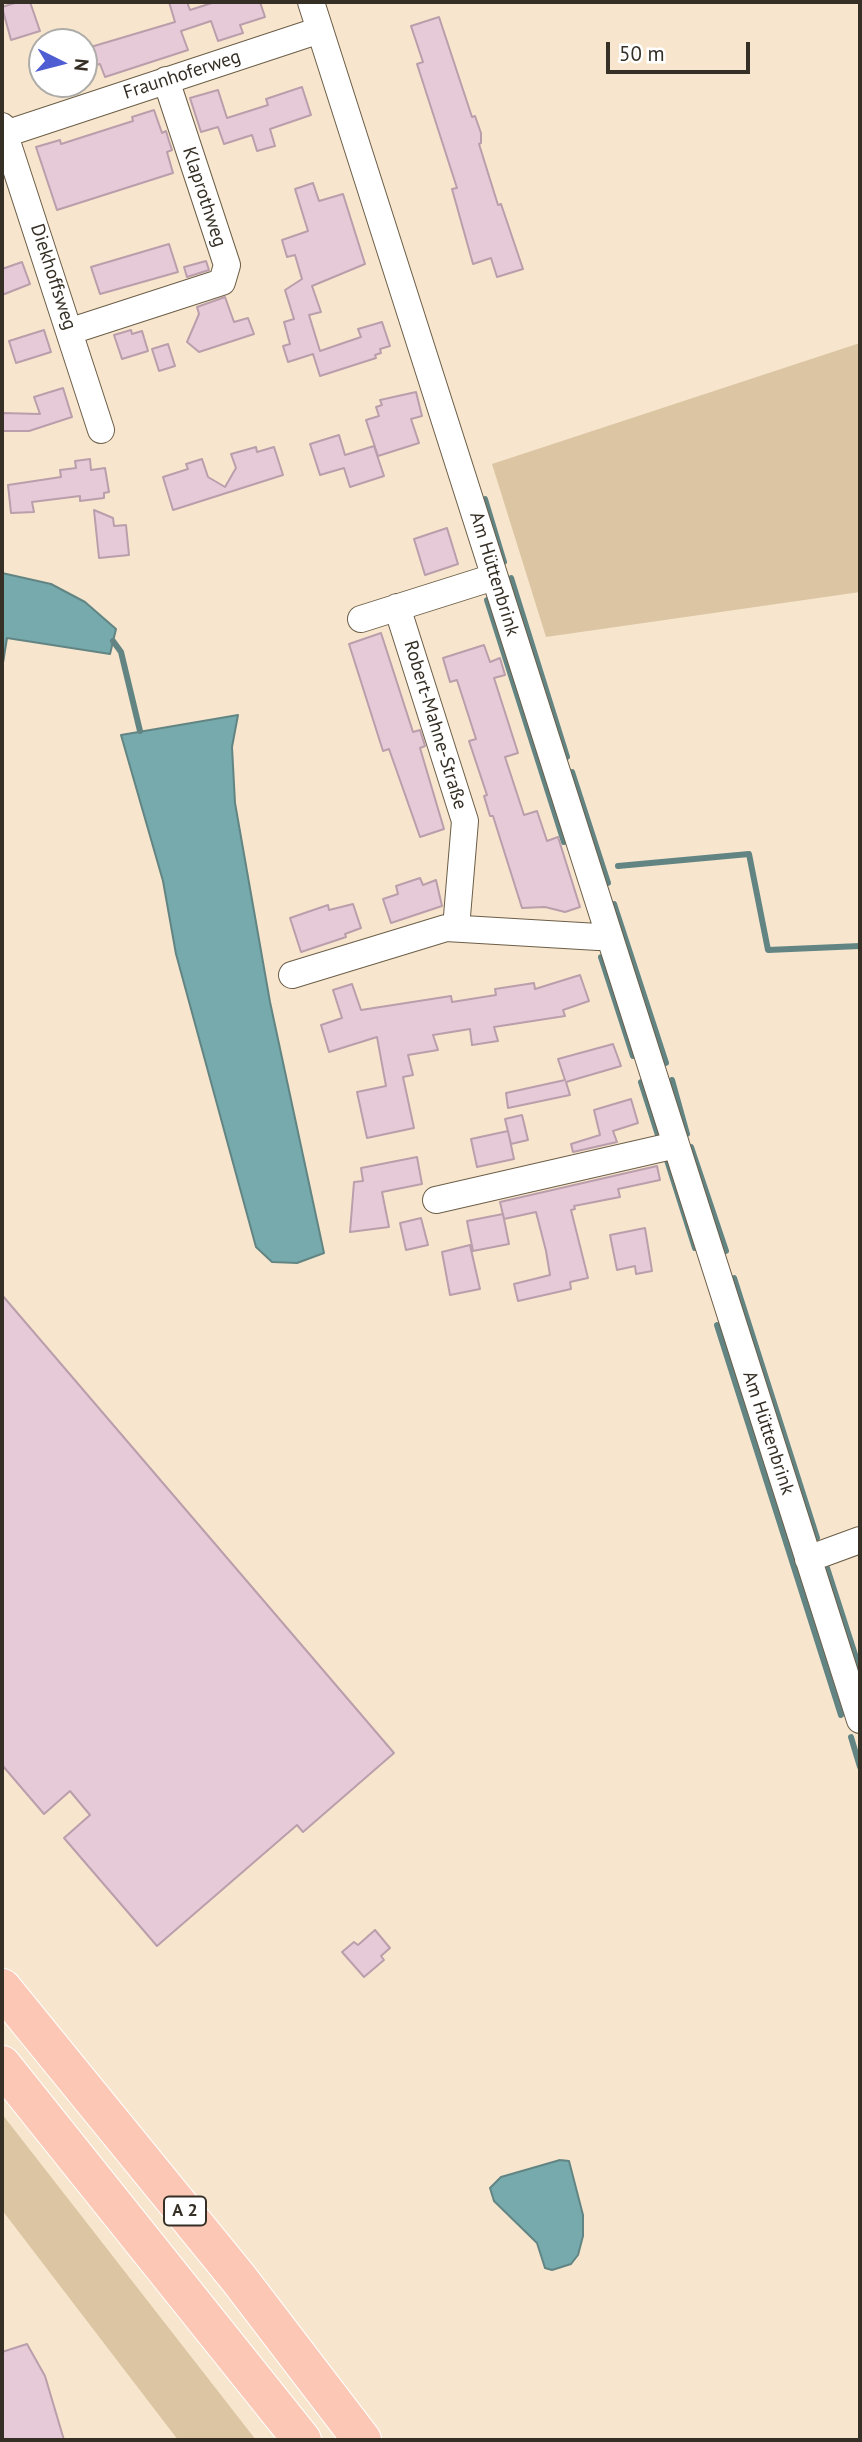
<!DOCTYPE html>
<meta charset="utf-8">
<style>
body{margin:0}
#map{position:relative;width:862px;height:2442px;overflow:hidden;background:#f7e6cd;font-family:"PT Sans",sans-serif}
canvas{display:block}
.frame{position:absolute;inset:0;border:4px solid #352f25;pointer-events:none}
.north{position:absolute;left:28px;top:28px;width:70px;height:70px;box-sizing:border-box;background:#fff;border:2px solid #aeaca8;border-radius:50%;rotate:96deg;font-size:19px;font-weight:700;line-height:28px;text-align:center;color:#352f25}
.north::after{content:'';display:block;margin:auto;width:24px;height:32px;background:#4f5dd3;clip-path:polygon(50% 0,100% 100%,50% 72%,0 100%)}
.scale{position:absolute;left:606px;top:42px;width:144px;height:32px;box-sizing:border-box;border:4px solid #352f25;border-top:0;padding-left:9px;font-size:21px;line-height:24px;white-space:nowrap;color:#352f25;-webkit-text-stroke:5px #fff;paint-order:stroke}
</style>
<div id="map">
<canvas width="862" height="2442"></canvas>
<div class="frame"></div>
<div class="north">N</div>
<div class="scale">50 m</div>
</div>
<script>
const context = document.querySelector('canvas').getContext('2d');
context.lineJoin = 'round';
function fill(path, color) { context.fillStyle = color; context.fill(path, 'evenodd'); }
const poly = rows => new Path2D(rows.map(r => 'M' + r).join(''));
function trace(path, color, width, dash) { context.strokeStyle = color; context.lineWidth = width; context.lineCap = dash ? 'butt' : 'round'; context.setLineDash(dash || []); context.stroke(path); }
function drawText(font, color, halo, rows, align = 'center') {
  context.font = font + ' "PT Sans",sans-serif'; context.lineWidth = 5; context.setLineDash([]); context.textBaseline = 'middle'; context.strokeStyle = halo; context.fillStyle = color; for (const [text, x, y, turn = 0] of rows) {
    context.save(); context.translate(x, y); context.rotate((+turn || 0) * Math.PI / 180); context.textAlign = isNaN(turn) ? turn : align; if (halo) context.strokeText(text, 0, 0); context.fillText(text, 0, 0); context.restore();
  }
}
fill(poly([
 [860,343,860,592,546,637,492,464],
 [2,2114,256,2440,178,2440,2,2210]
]), '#dcc5a2');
const water = poly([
 [2,573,51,584,85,602,116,629,110,654,7,638,2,669,2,573],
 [238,715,232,747,235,803,270,1002,324,1253,297,1263,272,1262,256,1247,176,954,163,881,121,735,238,715],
 [560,2160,569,2161,583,2215,583,2236,578,2255,571,2264,552,2270,545,2268,537,2243,494,2201,490,2188,501,2177,560,2160]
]);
fill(water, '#76aaac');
trace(water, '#628584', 2);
trace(poly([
 [485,499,504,562],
 [511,578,567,757],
 [487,600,564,842],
 [113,641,121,652,140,731],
 [572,772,608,883],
 [618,866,749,854,768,950,860,946],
 [614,904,666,1063],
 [601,957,633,1056],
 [672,1080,687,1134],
 [641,1082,658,1135],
 [691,1147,726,1251],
 [667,1160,695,1248],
 [734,1278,817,1538],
 [717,1325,841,1715],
 [827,1568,860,1670],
 [851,1737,860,1767]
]), '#628584', 6);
const building = poly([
 [18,2,30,2,40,31,11,40,2,7,18,2],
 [169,2,187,2,190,10,215,2,260,2,265,17,240,25,243,33,218,41,211,21,181,31,188,50,105,77,100,64,84,68,84,49,175,22,169,2],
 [439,17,472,117,475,116,481,133,481,143,479,144,498,205,501,204,523,269,497,277,491,258,473,264,452,189,457,188,417,64,423,62,411,26,439,17],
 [302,87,311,115,270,129,275,146,257,151,252,135,224,144,218,127,201,132,190,98,218,90,227,118,268,105,266,99,302,87],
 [154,110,162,133,166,131,169,141,172,150,167,152,173,173,57,210,36,147,60,140,61,144,133,121,132,117,154,110],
 [313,183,319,201,343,194,365,264,312,286,321,312,309,315,320,351,361,337,358,329,382,322,390,346,380,349,381,353,375,355,376,358,320,376,313,354,288,362,283,346,290,344,284,322,294,319,285,290,302,279,295,255,287,257,282,240,308,231,295,189,313,183],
 [169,244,178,272,100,294,91,267,169,244],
 [206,261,209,270,187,277,184,267,206,261],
 [22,262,30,284,2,295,2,269,22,262],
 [225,297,234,322,248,318,254,334,199,352,187,342,199,314,197,307,225,297],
 [44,330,51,352,16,363,9,341,44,330],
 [131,330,132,334,142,331,148,351,122,359,114,335,131,330],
 [168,344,175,366,159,371,152,349,168,344],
 [63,388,72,417,29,431,2,431,2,413,40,414,34,397,63,388],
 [416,392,422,416,411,419,419,443,378,456,366,420,379,416,376,407,382,405,380,400,416,392],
 [339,435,345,455,374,446,384,476,350,487,344,468,320,475,310,444,339,435],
 [256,447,257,452,274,447,283,475,173,510,163,477,188,469,186,464,202,459,208,477,225,487,236,468,231,454,256,447],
 [90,459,91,470,105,468,109,492,104,493,104,498,80,501,80,496,32,502,34,512,11,513,8,485,61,477,60,470,76,468,75,461,90,459],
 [94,510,113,518,114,526,126,525,129,555,99,558,94,510],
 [447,528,458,564,425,575,414,539,447,528],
 [381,633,413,732,420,730,425,746,420,748,444,829,420,837,389,749,383,751,349,644,381,633],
 [484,645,490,662,500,658,505,675,494,678,518,753,505,757,524,815,537,811,547,841,558,837,580,907,565,912,545,907,522,908,493,816,490,816,484,796,487,795,469,741,476,739,457,680,450,682,443,658,484,645],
 [420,878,423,885,436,880,442,906,391,923,383,899,398,894,396,886,420,878],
 [353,904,361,928,345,934,346,937,301,952,290,918,328,905,329,910,353,904],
 [580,975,589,1001,563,1010,565,1016,494,1027,498,1041,472,1045,470,1029,433,1035,438,1050,408,1055,413,1075,403,1077,414,1128,367,1138,357,1092,386,1086,377,1037,329,1052,321,1025,342,1018,333,990,352,984,361,1010,451,996,452,1002,496,995,495,989,534,983,535,989,580,975],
 [613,1044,621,1066,566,1082,570,1095,508,1108,506,1093,565,1080,558,1059,613,1044],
 [631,1099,638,1123,613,1131,617,1142,573,1152,571,1144,600,1135,594,1110,631,1099],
 [522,1115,528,1140,511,1144,505,1119,522,1115],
 [508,1131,514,1159,477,1167,471,1139,508,1131],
 [417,1157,422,1184,382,1192,389,1227,350,1232,354,1182,363,1181,361,1168,417,1157],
 [657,1166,660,1180,618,1189,620,1197,574,1206,575,1209,571,1210,588,1278,570,1282,571,1289,518,1301,514,1284,550,1275,546,1251,536,1212,504,1219,500,1202,657,1166],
 [503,1214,509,1244,473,1251,467,1221,503,1214],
 [421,1218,428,1245,406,1250,400,1223,421,1218],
 [645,1228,652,1271,636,1274,635,1266,617,1270,610,1235,645,1228],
 [470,1245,480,1289,450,1295,442,1252,470,1245],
 [2,1295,394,1753,303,1832,297,1825,157,1946,64,1838,90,1815,70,1791,44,1814,2,1765,2,1295],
 [375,1930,390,1948,381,1956,384,1960,364,1977,342,1952,354,1942,358,1945,375,1930],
 [27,2344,45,2376,64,2440,2,2440,2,2352,27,2344]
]);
fill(building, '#e7cad8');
trace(building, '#ba9eab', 2);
const minor = poly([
 [311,2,860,1720],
 [2,126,101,430],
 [5,134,320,30],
 [71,331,222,282,227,265,166,80],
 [397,607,465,821,456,928],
 [361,619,494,577],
 [292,975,446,928,598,937,608,933],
 [436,1200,676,1145],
 [808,1559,860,1540]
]);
const highway = poly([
 [2,1988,239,2279,362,2440],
 [2,2065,302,2440]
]);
trace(minor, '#6c5e48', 28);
trace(highway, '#fff', 40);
trace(minor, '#fff', 26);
trace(highway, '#fcc7b4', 38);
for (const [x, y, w] of [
 [185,2211,42]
]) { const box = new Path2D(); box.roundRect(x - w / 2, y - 14.5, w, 29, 5); context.fillStyle = '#fff'; context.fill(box); trace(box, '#352f25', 2); }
drawText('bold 18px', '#352f25', null, [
 ["A 2",185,2211]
]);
drawText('19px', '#352f25', '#fff', [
 ["Fraunhoferweg",182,75,-18],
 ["Klaprothweg",204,197,72],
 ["Diekhoffsweg",53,277,72],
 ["Am Hüttenbrink",494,574,73],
 ["Robert-Mahne-Straße",435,725,73],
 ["Am Hüttenbrink",768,1433,72]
]);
</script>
